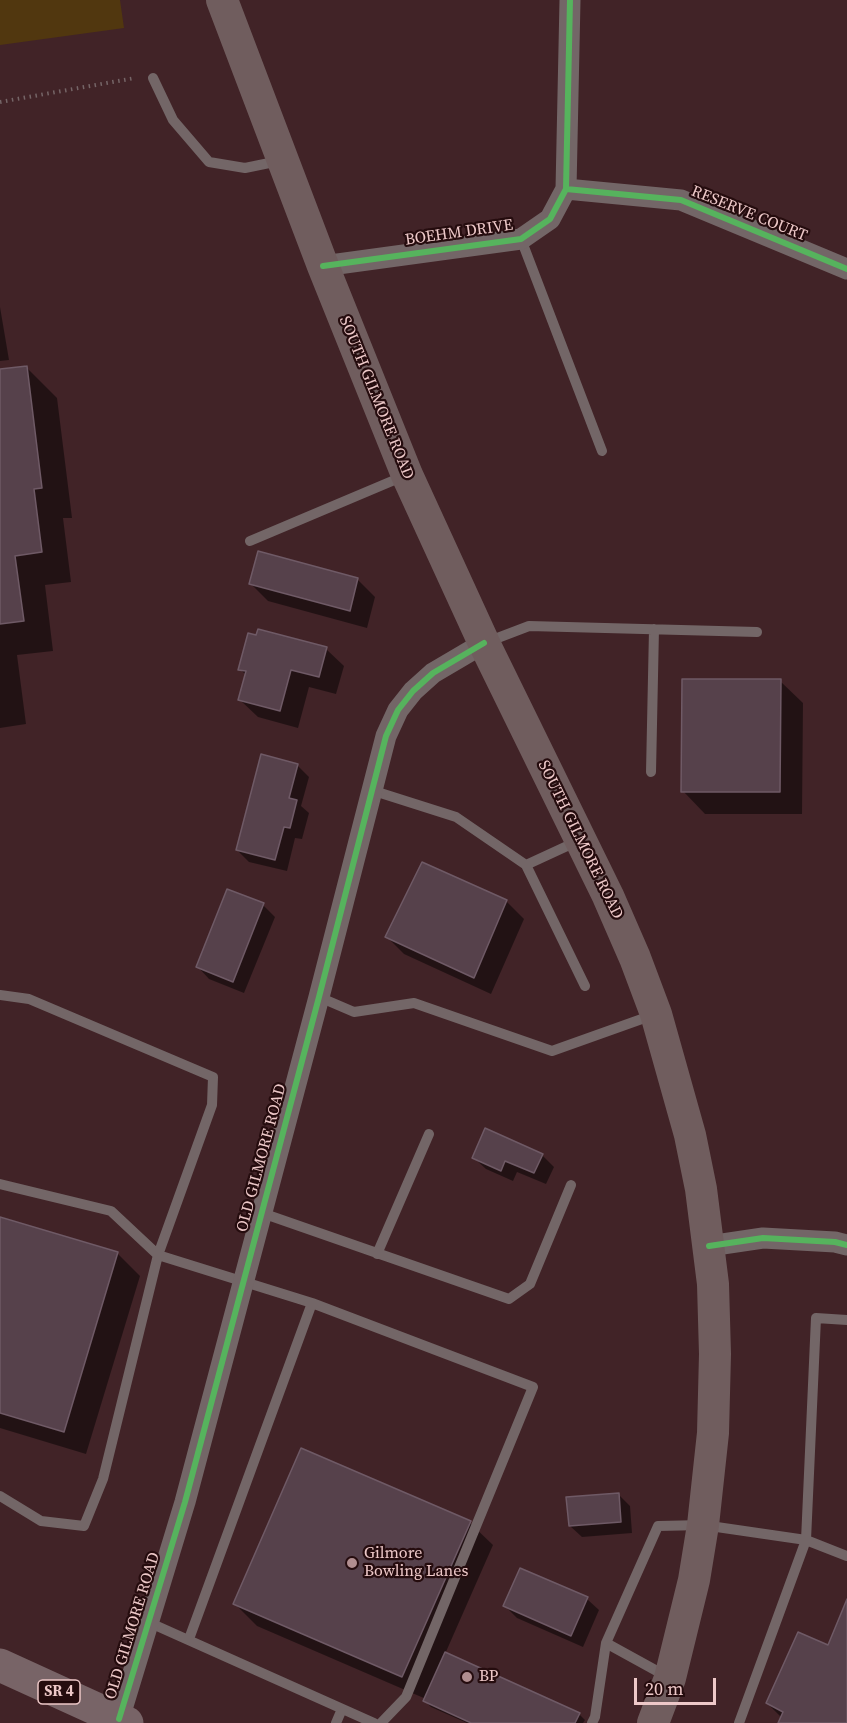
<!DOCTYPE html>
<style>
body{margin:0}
#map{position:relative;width:847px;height:1723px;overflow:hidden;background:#412327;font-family:"Source Serif 4",serif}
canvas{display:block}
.scale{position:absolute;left:634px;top:1678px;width:82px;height:27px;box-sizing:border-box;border:3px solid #edc8c8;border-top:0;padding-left:8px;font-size:18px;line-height:21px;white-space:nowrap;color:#edc8c8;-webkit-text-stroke:4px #250c0e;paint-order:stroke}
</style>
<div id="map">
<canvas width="847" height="1723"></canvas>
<div class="scale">20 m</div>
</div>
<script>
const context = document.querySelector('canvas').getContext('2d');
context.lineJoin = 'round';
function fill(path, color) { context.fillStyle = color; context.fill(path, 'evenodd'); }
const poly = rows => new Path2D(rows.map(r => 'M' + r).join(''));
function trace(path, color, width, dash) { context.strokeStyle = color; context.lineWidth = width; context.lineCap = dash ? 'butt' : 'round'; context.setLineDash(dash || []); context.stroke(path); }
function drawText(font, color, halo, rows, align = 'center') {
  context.font = font + ' "Source Serif 4",serif'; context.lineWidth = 4.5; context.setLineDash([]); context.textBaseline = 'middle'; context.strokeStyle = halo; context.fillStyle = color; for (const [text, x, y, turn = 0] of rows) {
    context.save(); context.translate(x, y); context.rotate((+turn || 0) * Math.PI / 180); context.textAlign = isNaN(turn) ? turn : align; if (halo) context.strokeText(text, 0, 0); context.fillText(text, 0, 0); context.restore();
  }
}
fill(poly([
 [0,0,120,0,124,28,0,45]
]), '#51370f');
fill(poly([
 [0,307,9,360,0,361],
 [27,368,57,398,72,518,63,518,71,582,45,585,53,651,17,655,26,724,0,728,0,371],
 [357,579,375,597,367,628,268,601,251,584],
 [326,649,344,666,336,694,309,687,298,728,258,717,240,700,247,676,240,669],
 [780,681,803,703,802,814,705,814,683,791],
 [297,765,309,777,301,806,309,813,302,839,295,838,287,871,249,862,237,850],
 [506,901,524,919,491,994,404,954,387,937],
 [263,905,275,917,244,993,209,979,198,967],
 [542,1155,554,1167,546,1184,517,1172,513,1181,486,1169,474,1158],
 [0,1218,118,1254,140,1276,86,1454,0,1428],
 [302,1450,470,1523,493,1545,445,1654,579,1714,585,1720,583,1723,467,1723,431,1707,425,1701,426,1699,257,1626,235,1604],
 [618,1494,630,1506,632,1533,582,1537,570,1526],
 [587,1599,599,1610,583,1647,517,1618,505,1606],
 [847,1603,847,1723,780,1723,782,1718,767,1703,829,1647]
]), '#0007');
const building = poly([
 [27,366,42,488,34,489,42,552,15,556,24,621,0,624,0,369,27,366],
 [258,551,358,578,350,611,249,584,258,551],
 [258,629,327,647,319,677,291,670,280,711,238,700,246,671,238,670,248,633,256,635,258,629],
 [682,679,781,679,780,792,681,792,682,679],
 [261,754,298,764,289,798,297,800,290,828,284,827,275,860,236,850,261,754],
 [422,862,507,900,474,978,385,937,422,862],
 [227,889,264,903,233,982,196,967,227,889],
 [485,1128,543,1154,534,1173,505,1161,501,1171,472,1158,485,1128],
 [0,1217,118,1252,64,1432,0,1413,0,1217],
 [301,1448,471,1521,402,1677,233,1604,301,1448],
 [619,1493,621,1522,569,1526,566,1497,619,1493],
 [520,1568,588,1597,571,1636,503,1606,520,1568],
 [847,1599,847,1723,778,1723,783,1712,766,1703,798,1632,828,1645,847,1599],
 [445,1652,580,1713,575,1723,471,1723,423,1701,445,1652]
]);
fill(building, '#56414b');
trace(building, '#6f5a66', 1.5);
trace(poly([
 [0,102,135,78]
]), '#756567', 4, [1.5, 4.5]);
trace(poly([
 [153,78,173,120,209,162,245,168,279,161],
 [521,239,602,451],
 [250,541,404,476],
 [487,642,529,626,757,632],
 [651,772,654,629],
 [371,790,456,817,526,865,585,986],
 [526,865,578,841],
 [0,995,29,999,213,1077,212,1105,158,1255,103,1479,84,1526,41,1521,0,1496],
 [319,997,354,1012,414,1003,552,1051,653,1015],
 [0,1184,111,1211,158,1255,312,1303],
 [262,1213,509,1299,530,1284,571,1185],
 [377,1254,429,1134],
 [148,1622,374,1723],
 [189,1639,312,1303,533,1387,406,1697,381,1723],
 [606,1643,666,1676],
 [336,1723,342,1709],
 [592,1723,595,1717,606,1643,658,1526,703,1525,806,1540,847,1556],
 [739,1723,806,1540,816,1318,847,1320]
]), '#736667', 10);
trace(poly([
 [566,189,681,200,847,269],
 [323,266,521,239,550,219,566,189,570,0],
 [709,1246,763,1238,835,1242,847,1245],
 [119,1719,185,1502,319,997,386,736,398,710,413,691,433,673,484,643]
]), '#736667', 21);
trace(poly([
 [222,0,323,266,407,475,484,643,608,896,635,958,656,1014,690,1135,701,1189,713,1284,715,1354,713,1433,703,1525,694,1580,670,1678,653,1723]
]), '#705d5e', 32);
trace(poly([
 [0,1665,127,1723]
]), '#786467', 33);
trace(poly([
 [566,189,681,200,847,269],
 [323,266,521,239,550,219,566,189,570,0],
 [709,1246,763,1238,835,1242,847,1245],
 [119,1719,185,1502,319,997,386,736,398,710,413,691,433,673,484,643]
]), '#56b35d', 6);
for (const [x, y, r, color] of [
 [352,1563,6,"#b18e90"],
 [467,1677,6,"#b18e90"]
]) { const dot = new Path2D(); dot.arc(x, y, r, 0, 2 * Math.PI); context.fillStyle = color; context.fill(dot); trace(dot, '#250c0e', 2); }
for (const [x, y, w] of [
 [59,1692,42]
]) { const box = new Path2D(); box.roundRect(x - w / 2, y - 12, w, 24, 4.5); context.fillStyle = '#250c0e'; context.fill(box); trace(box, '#edc8c8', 1.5); }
drawText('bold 15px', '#edc8c8', null, [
 ["SR 4",59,1692]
]);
drawText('16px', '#edc8c8', '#250c0e', [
 ["RESERVE COURT",749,214,22],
 ["BOEHM DRIVE",459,233,-8],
 ["SOUTH GILMORE ROAD",376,398,68],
 ["SOUTH GILMORE ROAD",580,840,64],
 ["OLD GILMORE ROAD",262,1158,-75],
 ["OLD GILMORE ROAD",133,1626,-73]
]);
drawText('16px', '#edc8c8', '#250c0e', [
 ["Gilmore",364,1554],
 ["Bowling Lanes",364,1572],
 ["BP",479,1677]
], 'left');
</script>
